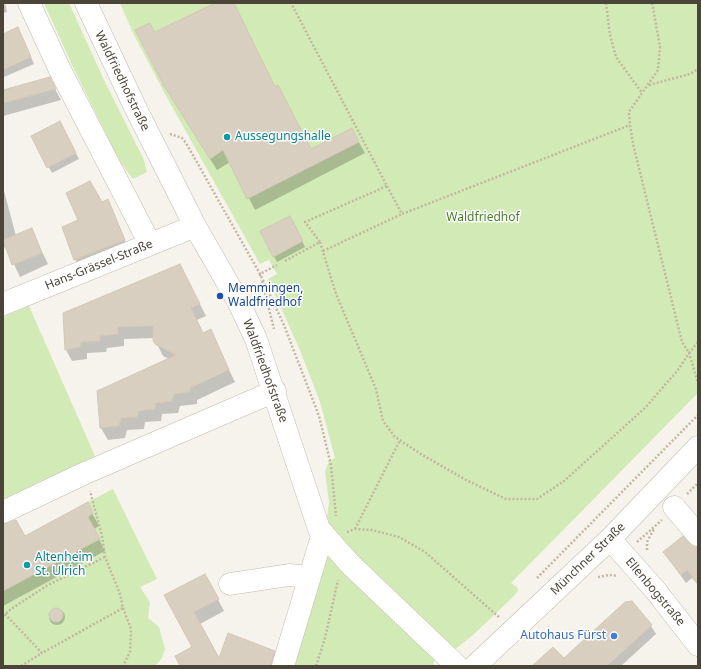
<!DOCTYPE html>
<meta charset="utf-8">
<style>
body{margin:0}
#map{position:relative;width:701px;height:669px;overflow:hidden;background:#f6f3ec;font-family:"Noto Sans",sans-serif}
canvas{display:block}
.frame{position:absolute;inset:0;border:4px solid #4b4439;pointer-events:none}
</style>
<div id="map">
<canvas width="701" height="669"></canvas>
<div class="frame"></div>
</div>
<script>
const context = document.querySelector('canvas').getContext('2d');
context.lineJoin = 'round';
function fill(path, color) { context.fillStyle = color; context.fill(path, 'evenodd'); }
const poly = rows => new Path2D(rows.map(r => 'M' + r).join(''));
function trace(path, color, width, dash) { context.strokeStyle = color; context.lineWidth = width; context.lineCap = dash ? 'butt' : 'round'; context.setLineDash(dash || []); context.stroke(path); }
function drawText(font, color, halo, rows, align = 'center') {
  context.font = font + ' "Noto Sans",sans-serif'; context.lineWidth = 3; context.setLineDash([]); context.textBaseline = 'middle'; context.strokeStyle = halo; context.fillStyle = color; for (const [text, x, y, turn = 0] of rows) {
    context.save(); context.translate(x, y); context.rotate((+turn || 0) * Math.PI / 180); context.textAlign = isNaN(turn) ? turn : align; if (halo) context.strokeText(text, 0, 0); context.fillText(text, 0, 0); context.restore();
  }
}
fill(poly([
 [44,3,69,3,104,80,144,160,147,172,133,179,120,162,72,65],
 [120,3,698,3,698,393,511,583,517,587,518,591,513,597,473,635,453,651,389,590,330,528,327,518,329,502,325,472,329,461,335,458,320,402,299,348,268,279,277,274,269,260,260,264,165,94,133,33],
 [29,306,95,456,3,501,3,317],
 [113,489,157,579,140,587,150,602,148,618,159,627,165,649,162,658,155,666,3,666,3,591,99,539,88,517,93,513,88,502],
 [328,551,435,658,433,665,288,666]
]), '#d2eab5');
fill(poly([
 [3,3,5,3,7,12,3,13],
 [217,3,233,3,275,88,311,150,352,130,365,153,255,210,230,162,217,170,172,98,155,34],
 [21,34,34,64,4,77,3,35],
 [49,78,61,100,3,116,3,91],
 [63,128,79,159,52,173,32,136],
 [3,187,16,236,31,229,48,264,20,277,6,247,3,248],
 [107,201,129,249,80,268,75,259,102,203],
 [293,222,305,247,277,262,274,256],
 [186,277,206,316,197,320,203,334,210,331,235,382,197,400,197,404,180,406,178,413,162,414,161,421,145,422,144,429,127,430,125,438,108,440,101,428,98,392,169,359,163,356,154,338,124,339,124,346,107,348,106,352,87,353,87,359,72,361,66,350],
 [87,504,99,526,94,529,105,551,3,606,3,525,24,537],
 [698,548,698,585,692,578,686,583,664,552],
 [211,586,224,611,200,624,220,660,274,651,280,663,280,666,181,666,194,647,166,595],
 '49 617a8 8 0 1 1 16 0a8 8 0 1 1-16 0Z',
 [651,626,656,634,621,666,534,666,563,659]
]), '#0003');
const building = poly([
 [215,3,234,3,275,87,278,85,311,149,352,128,359,142,247,199,223,150,210,159,164,86,135,30,150,23,155,32,215,3],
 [18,27,31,57,3,70,3,34,18,27],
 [50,77,56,89,3,103,3,90,50,77],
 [60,121,76,153,47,168,31,136,60,121],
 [90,181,102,202,108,199,125,240,74,260,62,227,78,220,66,193,90,181],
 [290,216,303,241,273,257,260,231,290,216],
 [32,228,42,253,12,265,3,240,32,228],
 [180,264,200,304,191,308,203,333,211,329,229,370,190,388,190,392,174,394,172,401,156,403,155,409,139,411,137,417,121,418,119,426,100,428,97,391,176,355,155,344,153,340,153,326,118,327,118,334,100,336,100,341,81,342,80,347,65,350,63,313,180,264],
 [88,502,93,513,88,517,100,539,3,591,3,524,16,520,25,536,88,502],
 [683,536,689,543,698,547,698,584,687,570,681,575,663,552,683,536],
 [205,574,219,599,194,612,219,658,228,633,275,651,271,666,180,666,175,656,192,647,164,595,205,574],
 [632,601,652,625,607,666,532,666,553,647,564,658,625,602,632,601],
 '49 615a7 7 0 1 1 14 0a7 7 0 1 1-14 0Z'
]);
fill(building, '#d8cfc1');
trace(building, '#d3c7b4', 1);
const minor = poly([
 [29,3,60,70,150,244],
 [86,3,135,107,195,226,238,301,256,339,319,529,350,564,457,666],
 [3,304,195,226],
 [674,507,698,535],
 [3,512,83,474,275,391],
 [610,539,656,591,698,645],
 [230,584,289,575,308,577],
 [283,666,323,533],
 [475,666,610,539,698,447]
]);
trace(minor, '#c2bbae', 23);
trace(poly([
 [606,3,610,35,616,57,642,93],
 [652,3,660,47,658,70,629,112,630,125,633,144,682,342,689,353,698,342],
 [649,85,690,74,698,69],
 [170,134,182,138,186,143,260,274,284,325,319,416,331,465,336,516],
 [387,186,402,214,630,125],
 [320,242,336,294,376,389,383,421,395,437,421,454,466,480,506,499,537,499,564,481,645,408,678,370,689,353,698,383],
 [323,251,402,214],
 [285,261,320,242,305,222,387,186,291,3],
 [260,276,260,274,277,265],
 [262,281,274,329],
 [687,494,698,483],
 [355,529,400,440],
 [347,532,355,529,372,530,399,537,425,552,500,618],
 [637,542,662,520],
 [647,550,647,542,654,529],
 [598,577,609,575,617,576],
 [537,578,698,415],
 [123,608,131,629,130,652,123,666],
 [5,614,42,653,123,608,120,594,105,557,102,536,90,491],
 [3,616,11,609,48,585,105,557],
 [21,666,42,653],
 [316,666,325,638,338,580]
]), '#c4b79f', 2.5, [2, 2]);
trace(minor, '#fff', 22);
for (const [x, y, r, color] of [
 [227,137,4,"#0f9aa8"],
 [220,296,4,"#1a4fb4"],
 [27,565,4,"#0f9aa8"],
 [614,636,4,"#3f7fe0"]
]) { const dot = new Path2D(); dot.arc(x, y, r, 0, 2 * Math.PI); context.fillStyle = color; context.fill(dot); trace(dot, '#fff', 1.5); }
drawText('12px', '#4b4439', '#fff', [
 ["Waldfriedhofstraße",122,81,64],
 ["Hans-Grässel-Straße",99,265,-22],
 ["Waldfriedhofstraße",265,371,70],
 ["Münchner Straße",588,559,-44],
 ["Ellenbogstraße",655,592,50]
]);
drawText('12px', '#0d838f', '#fff', [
 ["Aussegungshalle",235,137],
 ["Altenheim",35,558],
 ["St. Ulrich",35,572]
], 'left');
drawText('12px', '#4a7f2a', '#fff', [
 ["Waldfriedhof",483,218]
]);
drawText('12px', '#164399', '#fff', [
 ["Memmingen,",228,289],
 ["Waldfriedhof",228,303]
], 'left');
drawText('12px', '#366cbe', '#fff', [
 ["Autohaus Fürst",606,636]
], 'right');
</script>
